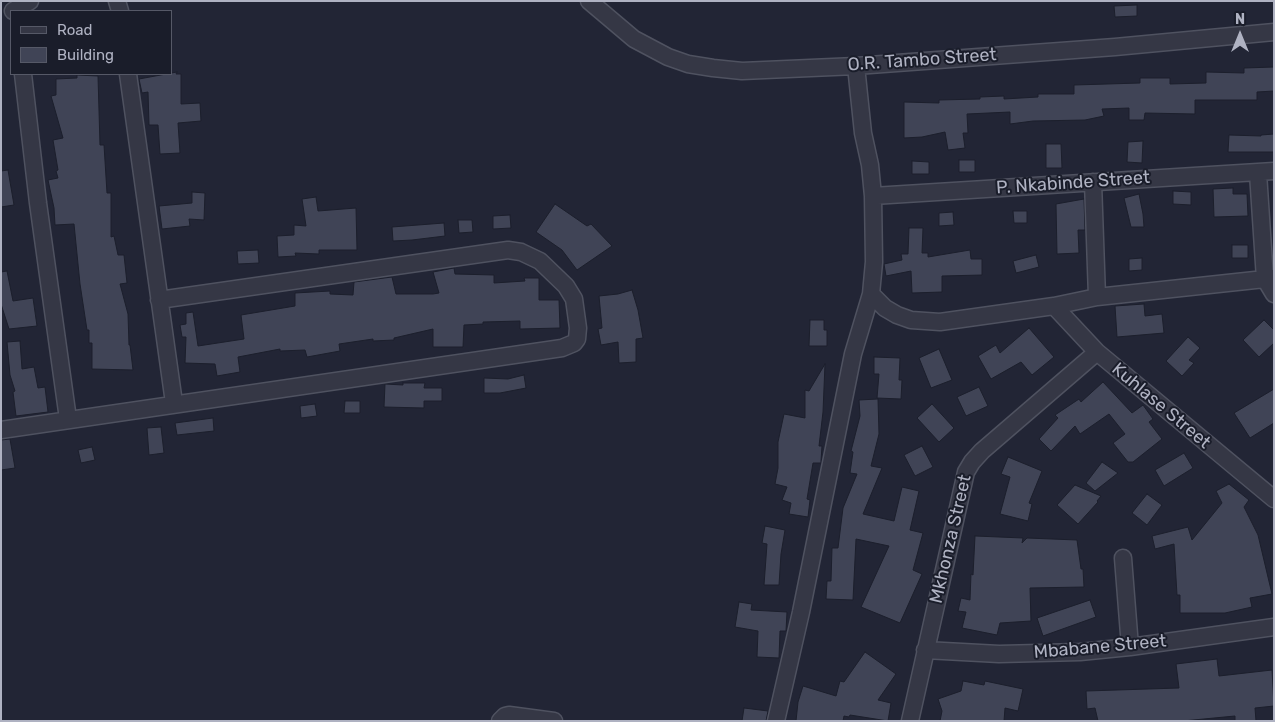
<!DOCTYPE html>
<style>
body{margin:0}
#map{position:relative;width:1275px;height:722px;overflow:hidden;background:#222535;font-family:Rubik,sans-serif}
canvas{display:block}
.frame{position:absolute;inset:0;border:2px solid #afb2c2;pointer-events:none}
.legend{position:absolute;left:10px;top:10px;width:162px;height:65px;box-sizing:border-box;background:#1a1d2a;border:1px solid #565967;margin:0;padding:6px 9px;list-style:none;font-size:15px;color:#afb2c2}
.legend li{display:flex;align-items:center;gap:10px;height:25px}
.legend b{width:25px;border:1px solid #565967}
.north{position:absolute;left:1215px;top:10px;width:50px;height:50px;-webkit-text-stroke:4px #1a1d2a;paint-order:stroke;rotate:0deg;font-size:14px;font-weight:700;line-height:20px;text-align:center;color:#afb2c2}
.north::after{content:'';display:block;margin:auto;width:18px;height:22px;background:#afb2c2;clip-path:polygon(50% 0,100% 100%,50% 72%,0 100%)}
</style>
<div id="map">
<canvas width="1275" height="722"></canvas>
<div class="frame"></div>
<ul class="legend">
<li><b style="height:6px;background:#353745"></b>Road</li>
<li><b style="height:14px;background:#404456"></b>Building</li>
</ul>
<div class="north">N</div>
</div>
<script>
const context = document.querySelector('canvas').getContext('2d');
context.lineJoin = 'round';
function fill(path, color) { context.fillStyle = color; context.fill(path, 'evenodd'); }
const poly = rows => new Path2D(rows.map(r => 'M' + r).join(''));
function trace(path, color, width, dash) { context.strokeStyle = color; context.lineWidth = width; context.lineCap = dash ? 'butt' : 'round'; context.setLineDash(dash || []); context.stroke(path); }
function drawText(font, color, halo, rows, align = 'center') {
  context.font = font + ' Rubik,sans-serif'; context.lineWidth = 4; context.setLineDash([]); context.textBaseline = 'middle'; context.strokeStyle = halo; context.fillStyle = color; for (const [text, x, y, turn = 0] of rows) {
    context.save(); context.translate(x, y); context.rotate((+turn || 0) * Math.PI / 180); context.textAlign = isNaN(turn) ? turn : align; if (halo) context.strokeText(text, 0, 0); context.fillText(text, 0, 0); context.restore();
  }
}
const building = poly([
 [1137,5,1137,16,1115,17,1114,6,1137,5],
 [1274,67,1274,91,1257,92,1257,100,1195,100,1195,114,1145,113,1144,120,1129,120,1129,108,1102,109,1104,116,1085,120,1033,121,1010,124,1010,112,967,114,968,133,963,133,965,148,948,150,945,132,922,137,904,138,904,102,939,103,939,100,980,99,980,97,1004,96,1004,99,1038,97,1038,94,1074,94,1074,85,1140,83,1140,78,1170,78,1170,84,1206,83,1206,72,1244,73,1244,68,1274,67],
 [177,72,176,74,181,74,181,104,200,103,201,121,178,123,180,153,160,154,158,125,149,125,148,92,142,93,139,79,177,72],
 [77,75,98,76,100,145,104,145,107,193,111,193,111,237,114,236,118,255,124,255,127,283,120,284,128,314,129,345,130,345,133,370,92,369,92,343,89,343,89,330,87,330,80,284,74,224,55,225,54,208,48,180,58,178,56,171,58,170,53,140,63,138,51,96,56,95,56,79,77,78,77,75],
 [1274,134,1274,152,1228,152,1229,135,1261,136,1261,135,1274,134],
 [1143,141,1142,163,1127,162,1128,142,1143,141],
 [1046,144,1061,144,1062,168,1046,168,1046,144],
 [959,160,975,160,975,172,959,172,959,160],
 [912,161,929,162,929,174,912,174,912,161],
 [8,170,14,205,1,207,1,171,8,170],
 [1233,188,1233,194,1247,194,1248,216,1214,217,1213,189,1233,188],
 [1173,191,1191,192,1191,205,1173,204,1173,191],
 [192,192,205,193,204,220,189,219,190,226,162,229,159,206,192,203,192,192],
 [1139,194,1143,214,1144,227,1131,227,1124,198,1139,194],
 [316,197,318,211,356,208,357,250,319,250,319,254,295,253,296,256,278,257,277,236,294,235,294,225,306,226,302,199,316,197],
 [1084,199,1085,230,1078,230,1079,253,1057,254,1056,204,1084,199],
 [555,204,587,226,591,224,612,246,577,270,562,250,536,232,555,204],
 [1013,211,1027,211,1027,223,1014,223,1013,211],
 [953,212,954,225,939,226,939,213,953,212],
 [510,215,511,228,493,229,493,216,510,215],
 [458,220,472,220,473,232,459,233,458,220],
 [444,223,445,236,412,240,393,241,392,227,444,223],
 [909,228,923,228,922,253,928,253,928,257,970,250,971,259,982,259,982,275,942,276,942,292,912,293,911,271,886,276,884,264,902,260,901,254,908,254,909,228],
 [1232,245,1248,245,1248,258,1232,258,1232,245],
 [258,250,259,263,238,264,237,251,258,250],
 [1036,255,1039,267,1016,273,1013,261,1036,255],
 [1142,258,1142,270,1129,271,1129,259,1142,258],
 [454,268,455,274,494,275,494,283,525,281,524,278,539,278,539,300,559,300,560,328,520,329,520,321,483,322,483,324,464,325,463,347,433,347,433,329,394,338,394,340,373,341,373,339,339,344,340,351,307,357,305,350,280,351,280,349,238,357,240,372,217,376,215,364,185,363,186,337,182,337,180,325,186,324,186,313,193,312,198,346,244,339,241,315,295,306,295,293,330,291,330,294,353,295,354,282,392,277,396,294,433,294,439,293,433,272,454,268],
 [7,271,13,301,33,298,37,326,9,329,1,304,1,272,7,271],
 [632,290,638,310,643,338,636,339,636,362,619,363,618,342,601,345,598,329,602,328,599,296,618,294,632,290],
 [1144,304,1145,316,1162,314,1164,333,1117,337,1115,306,1144,304],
 [810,320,824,320,824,330,827,330,827,346,809,346,810,320],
 [1264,320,1274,330,1274,343,1259,357,1243,340,1264,320],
 [1029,328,1054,357,1032,375,1021,362,991,379,978,356,996,345,1000,353,1029,328],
 [1188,337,1200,348,1189,360,1194,363,1182,376,1166,361,1188,337],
 [20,341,22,369,34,367,38,388,45,387,48,412,16,416,13,392,15,391,10,375,7,342,20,341],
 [939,349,952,380,931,388,919,358,939,349],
 [874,357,900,358,899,380,902,380,901,399,877,398,879,374,874,374,874,357],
 [825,364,823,412,819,446,822,446,821,461,821,463,813,463,807,499,810,500,808,517,789,514,791,503,782,500,787,487,775,484,778,468,778,442,784,414,805,418,805,390,809,391,825,364],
 [524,375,526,388,500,393,484,393,484,378,508,379,524,375],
 [1103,382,1132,413,1143,405,1153,419,1149,422,1162,439,1133,462,1128,462,1113,443,1125,434,1109,414,1080,434,1075,426,1051,451,1039,439,1058,418,1055,415,1079,399,1081,402,1103,382],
 [403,383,425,383,424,388,442,388,442,401,424,401,424,408,384,407,385,384,403,385,403,383],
 [979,387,988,406,966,416,957,397,979,387],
 [1274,389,1274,423,1250,438,1234,413,1274,389],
 [878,399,879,434,871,466,882,468,863,514,894,521,902,487,919,491,910,530,923,533,913,570,922,574,900,623,861,607,889,546,856,539,853,600,826,599,827,581,831,581,832,548,838,548,843,508,857,474,850,473,853,452,851,451,860,416,859,400,878,399],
 [345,401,360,401,360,413,344,413,345,401],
 [315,404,317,416,301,418,300,406,315,404],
 [932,404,954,428,939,442,917,418,932,404],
 [213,418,214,431,177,435,175,423,213,418],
 [161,427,164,453,149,455,147,428,161,427],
 [10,439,15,468,1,470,1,440,10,439],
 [922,446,933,467,915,476,904,455,922,446],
 [92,447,95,460,81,463,78,450,92,447],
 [1184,453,1193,468,1164,486,1155,470,1184,453],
 [1008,457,1042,471,1029,503,1032,504,1028,521,1000,514,1010,477,1001,474,1008,457],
 [1102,462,1118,473,1095,491,1086,483,1102,462],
 [1229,484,1249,500,1244,507,1258,535,1272,594,1250,598,1252,607,1225,613,1180,613,1180,595,1177,595,1174,544,1155,549,1152,536,1188,527,1192,540,1222,503,1216,491,1229,484],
 [1075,485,1101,496,1097,501,1098,502,1078,524,1057,505,1075,485],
 [1147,494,1162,505,1147,525,1132,513,1147,494],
 [765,526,785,530,781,554,779,585,764,585,767,544,762,543,765,526],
 [975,536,1023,538,1022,543,1027,538,1077,540,1081,569,1083,569,1084,587,1030,588,1031,621,1000,623,997,635,962,628,966,612,958,611,961,598,970,600,971,574,973,575,975,536],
 [1090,600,1096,617,1043,636,1037,618,1090,600],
 [739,602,752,604,751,610,787,612,786,631,780,631,779,658,757,657,758,631,735,627,739,602],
 [865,652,896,674,878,700,891,703,888,721,850,715,849,717,844,716,843,721,796,721,798,702,803,686,836,696,840,681,844,682,865,652],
 [1217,659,1219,676,1272,670,1274,706,1255,708,1256,721,1235,721,1235,716,1183,721,1098,721,1095,708,1087,709,1086,691,1179,688,1176,664,1217,659],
 [963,681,984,685,985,681,1023,689,1018,711,1005,708,1004,721,940,721,942,711,938,699,961,691,963,681],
 [744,708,768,711,766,721,742,721,744,708]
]);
fill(building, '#404456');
trace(building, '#1c1f2c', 1);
const minor = poly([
 [117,1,120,11],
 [589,1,634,39,668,57,688,64,713,68,742,71,856,66,1115,47,1274,32],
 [13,11,30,1],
 [23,74,38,203,68,419],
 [128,74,174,403],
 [1258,173,1265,279,1274,294],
 [1093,182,1097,297],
 [873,196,1274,171],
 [871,294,885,308,897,315,911,320,940,322,1054,306,1097,297,1274,278],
 [1054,306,1097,352,1274,499],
 [1,430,562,348,574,343,577,339,578,328,574,299,566,286,540,261,521,252,508,250,159,300],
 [1123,558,1130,647],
 [925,650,999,654,1080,652,1130,647,1274,627],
 [500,721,505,716,509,715,554,721],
 [776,721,801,612,853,354,871,294,874,262,873,196,870,165,863,133,856,66],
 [910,721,966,472,972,462,982,451,1097,352]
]);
trace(minor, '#4f5260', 19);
trace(minor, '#353745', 16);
drawText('18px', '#afb2c2', '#1a1d2a', [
 ["O.R. Tambo Street",922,60,-4],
 ["P. Nkabinde Street",1073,183,-4],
 ["Kuhlase Street",1161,406,40],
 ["Mkhonza Street",951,539,-77],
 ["Mbabane Street",1100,647,-5]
]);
</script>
